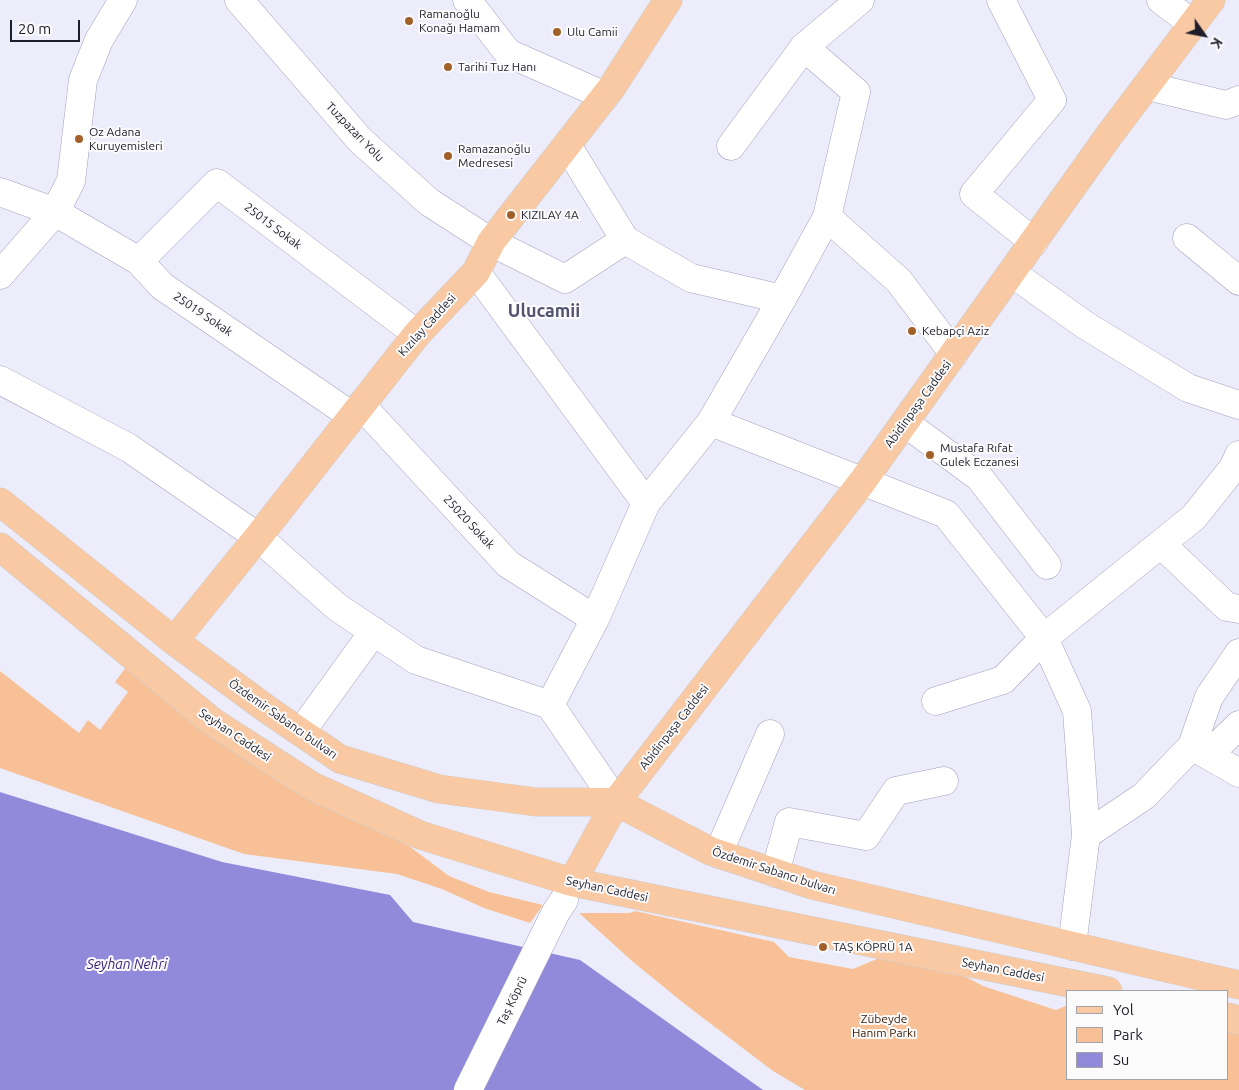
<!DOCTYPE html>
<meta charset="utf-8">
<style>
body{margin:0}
#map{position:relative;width:1239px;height:1090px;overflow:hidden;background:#ececfa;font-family:Ubuntu,sans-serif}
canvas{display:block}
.legend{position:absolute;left:1066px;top:990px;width:162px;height:90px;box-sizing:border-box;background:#fbfbfb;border:1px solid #a3a3a7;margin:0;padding:6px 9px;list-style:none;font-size:15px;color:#1e1e2a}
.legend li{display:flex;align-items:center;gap:10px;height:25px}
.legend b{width:25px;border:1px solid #a3a3a7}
.north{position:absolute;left:1179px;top:10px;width:50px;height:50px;-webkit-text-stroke:4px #fbfbfb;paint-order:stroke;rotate:123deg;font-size:14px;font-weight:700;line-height:20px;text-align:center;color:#1e1e2a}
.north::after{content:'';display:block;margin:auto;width:18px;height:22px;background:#1e1e2a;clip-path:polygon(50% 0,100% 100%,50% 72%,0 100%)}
.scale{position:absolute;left:10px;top:20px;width:70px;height:22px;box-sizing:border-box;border:2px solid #1e1e2a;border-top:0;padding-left:6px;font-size:15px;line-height:18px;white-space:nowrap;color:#1e1e2a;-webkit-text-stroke:4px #fbfbfb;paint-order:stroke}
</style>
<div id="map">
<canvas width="1239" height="1090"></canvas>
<ul class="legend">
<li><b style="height:6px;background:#f8c9a3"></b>Yol</li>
<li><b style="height:14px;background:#f8c096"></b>Park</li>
<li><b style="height:14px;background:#918ada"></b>Su</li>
</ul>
<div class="north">K</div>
<div class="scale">20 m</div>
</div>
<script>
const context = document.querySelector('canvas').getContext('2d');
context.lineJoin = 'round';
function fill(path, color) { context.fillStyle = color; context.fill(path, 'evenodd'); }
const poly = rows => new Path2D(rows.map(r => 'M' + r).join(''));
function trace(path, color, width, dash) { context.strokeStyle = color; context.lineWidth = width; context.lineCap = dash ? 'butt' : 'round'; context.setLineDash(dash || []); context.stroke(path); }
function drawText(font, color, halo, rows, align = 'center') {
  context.font = font + ' Ubuntu,sans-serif'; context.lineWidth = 4; context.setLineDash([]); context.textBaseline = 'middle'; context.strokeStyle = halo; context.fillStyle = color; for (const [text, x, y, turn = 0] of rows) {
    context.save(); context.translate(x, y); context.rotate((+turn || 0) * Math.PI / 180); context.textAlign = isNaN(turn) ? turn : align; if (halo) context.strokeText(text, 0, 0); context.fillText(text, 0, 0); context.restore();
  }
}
fill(poly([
 [129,663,281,776,405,843,449,876,489,892,543,905,530,923,484,908,442,889,397,874,244,854,0,768,0,671,79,733,88,720,100,730,128,692,115,682],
 [635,911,774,942,789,957,853,969,879,958,966,977,983,986,1056,1010,1068,1005,1068,1079,1228,1079,1228,1029,1239,1032,1239,1090,805,1090,773,1071,686,1005,632,961,579,913,630,913]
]), '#f8c096');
fill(poly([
 [0,792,222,862,390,895,413,922,580,960,763,1090,0,1090]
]), '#918ada');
const minor = poly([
 [239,0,360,140,429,202,491,242,565,279,625,240],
 [467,0,508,53,605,96],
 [1001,0,1052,100,974,194,1034,242],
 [1161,0,1193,24],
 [1147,86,1226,105,1239,100],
 [567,145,625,240,691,278,782,299],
 [731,146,804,47,860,0],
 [0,192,55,212,139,261,162,286,352,416],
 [827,217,899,281,954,354],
 [1187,238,1239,281],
 [139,261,217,183,417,334],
 [476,272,646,503],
 [1012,273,1085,325,1188,388,1239,405],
 [0,275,55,212,71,181,83,80,99,40,123,0],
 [0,380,129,448,258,537,337,607,416,660,550,705,616,802],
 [361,405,508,564,595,619],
 [711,422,946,514,1044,638,1077,711,1086,835,1072,946],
 [905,423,979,477,1047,565],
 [1161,544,1227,607,1239,609],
 [936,701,1003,680,1044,638,1194,517,1233,468,1239,455],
 [550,705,595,619,646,503,711,422,782,299,827,217,856,92,804,47],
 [301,732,374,631],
 [1192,746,1209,697,1239,653],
 [1208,755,1239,725],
 [1086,835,1144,796,1192,746,1239,773],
 [718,854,770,734],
 [775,873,789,822,866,836,896,791,944,781],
 [468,1090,556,912,564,900]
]);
const major = poly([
 [0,502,174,641,268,710,340,759,439,789,536,802,616,802,710,851,812,885,1239,985],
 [0,547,213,722,312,786,420,835,572,882,1108,991],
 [174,641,258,537,417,334,476,272,491,242,612,87,668,0],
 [572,882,616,802,862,482,1110,134,1211,0],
 [1228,1017,1239,1020]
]);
trace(minor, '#a2a1c1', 29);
trace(major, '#ceced0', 29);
trace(minor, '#fff', 28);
trace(major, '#f8c9a3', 28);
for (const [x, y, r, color] of [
 [409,21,5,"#a1602a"],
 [557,32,5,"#a1602a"],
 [448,67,5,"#a1602a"],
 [79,139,5,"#a1602a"],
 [448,156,5,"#a1602a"],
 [511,215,5,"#a1602a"],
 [912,331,5,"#a1602a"],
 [930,455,5,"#a1602a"],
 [823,947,5,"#a1602a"]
]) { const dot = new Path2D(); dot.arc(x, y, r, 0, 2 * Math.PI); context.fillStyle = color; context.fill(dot); trace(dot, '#fbfbfb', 2); }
drawText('12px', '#1e1e2a', '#fbfbfb', [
 ["Ramanoğlu",419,14],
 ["Konağı Hamam",419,28],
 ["Ulu Camii",567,32],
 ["Tarihi Tuz Hanı",458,67],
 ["Oz Adana",89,132],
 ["Kuruyemisleri",89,146],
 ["Ramazanoğlu",458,149],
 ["Medresesi",458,163],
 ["KIZILAY 4A",521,215],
 ["Kebapçi Aziz",922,331],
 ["Mustafa Rıfat",940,448],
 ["Gulek Eczanesi",940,462],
 ["TAŞ KÖPRÜ 1A",833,947]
], 'left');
drawText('12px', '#1e1e2a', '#fbfbfb', [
 ["Tuzpazarı Yolu",355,132,46],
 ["25015 Sokak",273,226,37],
 ["25019 Sokak",203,314,34],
 ["Kızılay Caddesi",427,325,-48],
 ["Abidinpaşa Caddesi",918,404,-54],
 ["25020 Sokak",469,522,47],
 ["Özdemir Sabancı bulvarı",283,719,35],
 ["Abidinpaşa Caddesi",674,727,-52],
 ["Seyhan Caddesi",235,735,34],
 ["Özdemir Sabancı bulvarı",774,871,18],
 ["Seyhan Caddesi",607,889,12],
 ["Seyhan Caddesi",1003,970,11],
 ["Taș Köprü",512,1001,-64]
]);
drawText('12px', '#3f2108', '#fbfbfb', [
 ["Zübeyde",884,1019],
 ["Hanım Parkı",884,1033]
]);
drawText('italic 14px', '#351e7a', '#fbfbfb', [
 ["Seyhan Nehri",127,964]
]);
drawText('bold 18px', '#54526f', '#fbfbfb', [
 ["Ulucamii",544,311]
]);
</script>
